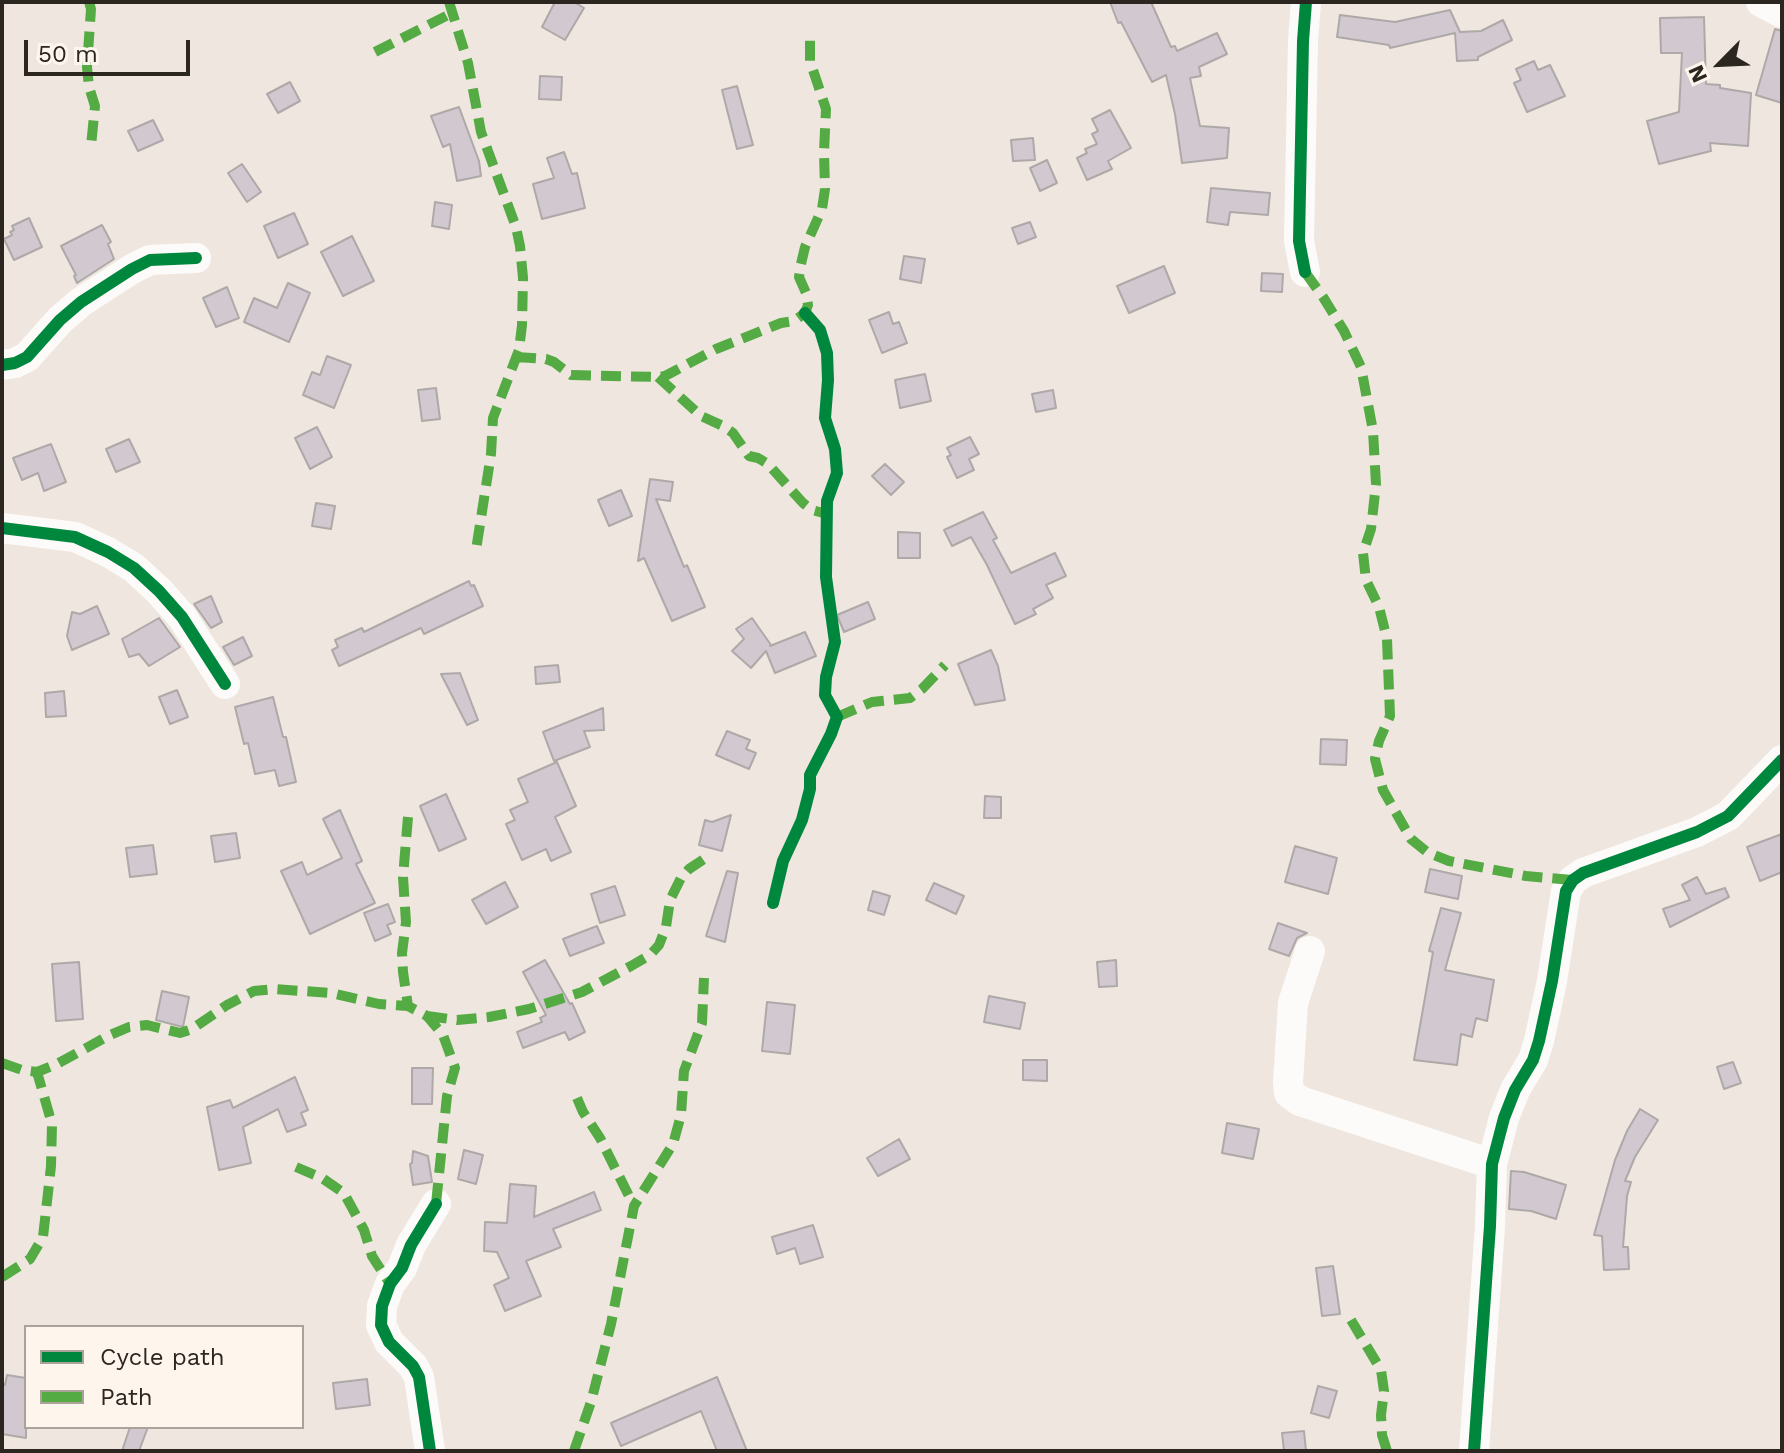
<!DOCTYPE html>
<style>
body{margin:0}
#map{position:relative;width:1784px;height:1453px;overflow:hidden;background:#efe7df;font-family:"Work Sans",sans-serif}
canvas{display:block}
.frame{position:absolute;inset:0;border:4px solid #2c2621;pointer-events:none}
.legend{position:absolute;left:24px;top:1325px;width:280px;height:104px;box-sizing:border-box;background:#fef5ed;border:2px solid #aaa29b;margin:0;padding:10px 14px;list-style:none;font-size:24px;color:#2c2621}
.legend li{display:flex;align-items:center;gap:16px;height:40px}
.legend b{width:40px;border:2px solid #aaa29b}
.north{position:absolute;left:1680px;top:24px;width:80px;height:80px;-webkit-text-stroke:6px #fef5ed;paint-order:stroke;rotate:246deg;font-size:22px;font-weight:700;line-height:32px;text-align:center;color:#2c2621}
.north::after{content:'';display:block;margin:auto;width:28px;height:36px;background:#2c2621;clip-path:polygon(50% 0,100% 100%,50% 72%,0 100%)}
.scale{position:absolute;left:24px;top:40px;width:166px;height:36px;box-sizing:border-box;border:4px solid #2c2621;border-top:0;padding-left:10px;font-size:24px;line-height:28px;white-space:nowrap;color:#2c2621;-webkit-text-stroke:6px #fef5ed;paint-order:stroke}
</style>
<div id="map">
<canvas width="1784" height="1453"></canvas>
<div class="frame"></div>
<ul class="legend">
<li><b style="height:10px;background:#00873e"></b>Cycle path</li>
<li><b style="height:10px;background:#54aa43"></b>Path</li>
</ul>
<div class="north">N</div>
<div class="scale">50 m</div>
</div>
<script>
const context = document.querySelector('canvas').getContext('2d');
context.lineJoin = 'round';
function fill(path, color) { context.fillStyle = color; context.fill(path, 'evenodd'); }
const poly = rows => new Path2D(rows.map(r => 'M' + r).join(''));
function trace(path, color, width, dash) { context.strokeStyle = color; context.lineWidth = width; context.lineCap = dash ? 'butt' : 'round'; context.setLineDash(dash || []); context.stroke(path); }
const building = poly([
 [555,2,574,2,584,8,565,40,542,27,555,2],
 [1110,2,1151,2,1171,47,1175,46,1177,51,1217,33,1227,54,1199,67,1201,76,1190,78,1200,126,1229,128,1227,158,1182,163,1175,114,1166,75,1152,82,1121,22,1118,23,1110,2],
 [1450,10,1460,32,1481,31,1503,20,1512,40,1478,57,1478,60,1457,61,1455,33,1390,48,1389,45,1337,37,1340,15,1395,22,1450,10],
 [1704,17,1706,84,1720,85,1720,88,1751,93,1748,146,1710,143,1711,151,1659,164,1647,121,1679,112,1682,53,1661,53,1660,18,1704,17],
 [1775,29,1782,31,1782,103,1756,95,1775,29],
 [1534,61,1538,70,1550,65,1565,96,1527,112,1514,83,1521,80,1516,69,1534,61],
 [540,76,562,77,561,100,539,99,540,76],
 [290,82,300,101,278,113,267,94,290,82],
 [737,86,753,145,737,149,722,90,737,86],
 [459,107,479,161,481,176,457,181,450,144,443,147,431,116,459,107],
 [1110,110,1131,148,1108,161,1112,169,1087,180,1077,158,1087,153,1085,149,1097,144,1092,134,1098,131,1092,119,1110,110],
 [153,120,163,140,138,151,128,131,153,120],
 [1033,138,1035,160,1013,161,1011,140,1033,138],
 [564,152,572,174,577,173,585,208,542,219,533,184,554,178,547,158,564,152],
 [1047,160,1057,183,1040,191,1030,168,1047,160],
 [242,164,261,192,247,202,228,173,242,164],
 [1211,188,1270,193,1268,215,1230,212,1228,225,1207,222,1211,188],
 [435,202,452,205,449,229,432,226,435,202],
 [294,213,308,244,278,258,264,226,294,213],
 [29,218,42,247,14,260,4,239,12,235,10,232,14,230,12,226,29,218],
 [1030,222,1036,237,1018,244,1012,228,1030,222],
 [102,225,111,242,108,244,114,259,77,283,74,276,76,275,61,246,102,225],
 [352,236,374,281,343,296,321,252,352,236],
 [904,256,925,259,921,283,900,279,904,256],
 [1164,266,1175,293,1129,313,1117,286,1164,266],
 [1262,273,1283,274,1282,292,1261,291,1262,273],
 [288,283,310,293,289,342,244,322,254,298,277,308,288,283],
 [227,287,239,318,216,327,203,298,227,287],
 [889,312,893,324,899,322,907,343,882,353,869,320,889,312],
 [327,356,351,365,334,408,303,395,312,372,320,375,327,356],
 [925,374,931,401,900,408,895,380,925,374],
 [436,388,440,419,422,421,418,390,436,388],
 [1053,390,1056,408,1036,412,1032,394,1053,390],
 [317,427,332,457,310,469,295,438,317,427],
 [970,437,979,454,969,459,974,470,957,478,947,457,951,455,947,448,970,437],
 [129,439,140,462,116,472,106,449,129,439],
 [51,444,66,482,44,491,38,473,22,480,13,458,51,444],
 [885,464,904,482,891,495,872,476,885,464],
 [650,479,673,482,670,501,656,499,684,567,687,565,705,607,672,621,644,558,638,561,650,479],
 [621,490,632,516,609,526,598,500,621,490],
 [316,503,335,506,331,529,312,526,316,503],
 [983,512,997,538,993,540,1011,573,1055,553,1066,576,1046,585,1053,598,1033,609,1036,614,1015,624,987,565,971,537,952,546,944,530,983,512],
 [898,532,920,533,920,558,898,558,898,532],
 [469,581,471,586,474,585,483,606,424,634,421,628,339,666,332,650,338,647,335,640,362,628,364,632,469,581],
 [211,596,222,622,211,628,194,604,211,596],
 [868,602,875,619,844,632,837,615,868,602],
 [97,606,109,634,72,650,67,636,72,612,80,614,97,606],
 [159,618,180,647,149,666,139,654,129,657,122,639,159,618],
 [752,618,771,645,770,646,805,632,816,656,775,673,766,651,751,668,732,651,744,639,736,629,752,618],
 [243,637,252,656,234,665,223,647,243,637],
 [991,650,998,666,1005,700,975,705,958,664,991,650],
 [558,665,560,682,536,684,535,667,558,665],
 [460,673,478,720,467,725,441,674,460,673],
 [177,690,188,717,170,724,159,697,177,690],
 [64,691,66,716,46,717,45,693,64,691],
 [273,697,283,737,286,737,296,782,279,786,275,770,255,774,248,743,244,744,235,707,273,697],
 [603,708,604,730,584,731,590,747,554,761,543,732,603,708],
 [727,731,750,740,746,749,756,753,749,769,716,755,727,731],
 [1321,739,1347,740,1346,765,1320,764,1321,739],
 [557,762,576,806,555,817,571,852,551,861,546,849,522,860,506,824,515,820,510,810,528,802,518,779,557,762],
 [446,794,466,839,439,851,420,806,446,794],
 [985,796,1001,797,1001,818,984,818,985,796],
 [340,810,362,861,356,864,375,903,310,934,281,871,302,862,307,875,342,858,323,819,340,810],
 [731,815,722,851,699,845,705,820,712,822,731,815],
 [236,833,240,858,215,862,211,836,236,833],
 [1782,834,1782,872,1760,881,1747,847,1782,834],
 [153,845,157,874,130,877,126,848,153,845],
 [1295,846,1337,858,1328,894,1285,882,1295,846],
 [1430,869,1462,876,1458,899,1425,892,1430,869],
 [727,871,738,873,725,942,706,936,727,871],
 [1697,877,1706,894,1725,888,1729,897,1670,927,1663,909,1690,900,1682,885,1697,877],
 [505,882,518,907,486,924,472,900,505,882],
 [934,883,964,896,956,914,926,900,934,883],
 [615,886,625,915,600,923,591,894,615,886],
 [873,891,890,896,884,915,868,910,873,891],
 [388,904,395,922,387,925,391,934,375,941,364,913,388,904],
 [1441,908,1461,913,1445,970,1494,980,1487,1021,1476,1018,1472,1037,1461,1034,1457,1065,1414,1060,1433,952,1429,951,1441,908],
 [1278,923,1307,933,1297,938,1289,956,1269,949,1278,923],
 [597,926,604,943,570,956,563,939,597,926],
 [545,960,570,1004,572,1003,585,1032,569,1040,565,1032,523,1048,517,1032,542,1022,540,1018,546,1015,523,972,545,960],
 [1116,960,1117,986,1099,987,1097,962,1116,960],
 [79,962,83,1019,56,1021,52,964,79,962],
 [162,991,189,997,183,1027,156,1020,162,991],
 [989,996,1025,1003,1020,1029,984,1022,989,996],
 [767,1002,795,1005,790,1054,762,1051,767,1002],
 [1023,1060,1047,1060,1047,1081,1023,1080,1023,1060],
 [1733,1062,1741,1083,1724,1089,1717,1067,1733,1062],
 [412,1068,433,1068,432,1104,412,1104,412,1068],
 [295,1077,308,1110,301,1113,306,1125,287,1132,278,1109,243,1127,251,1163,219,1170,207,1107,230,1100,233,1108,295,1077],
 [1640,1109,1658,1120,1635,1157,1625,1181,1631,1182,1627,1196,1623,1247,1628,1247,1629,1269,1604,1270,1602,1236,1594,1235,1615,1160,1627,1131,1640,1109],
 [1227,1123,1259,1129,1253,1159,1222,1153,1227,1123],
 [899,1139,910,1159,878,1176,867,1158,899,1139],
 [464,1150,483,1155,476,1184,458,1179,464,1150],
 [413,1151,428,1156,432,1182,413,1185,410,1164,412,1163,413,1151],
 [1511,1171,1524,1172,1566,1185,1556,1219,1531,1211,1509,1209,1511,1171],
 [510,1184,536,1186,534,1217,594,1192,601,1210,553,1229,561,1247,526,1261,541,1296,505,1311,494,1285,509,1278,497,1252,484,1251,485,1222,507,1223,510,1184],
 [813,1225,823,1257,800,1264,795,1248,777,1254,772,1237,813,1225],
 [1333,1266,1340,1314,1322,1316,1316,1268,1333,1266],
 [7,1375,26,1378,26,1438,2,1434,2,1384,5,1385,7,1375],
 [717,1377,747,1451,717,1451,701,1411,621,1446,611,1423,717,1377],
 [367,1379,370,1405,336,1409,333,1383,367,1379],
 [1318,1386,1337,1391,1329,1418,1311,1413,1318,1386],
 [130,1427,148,1427,139,1451,122,1451,130,1427],
 [1304,1431,1306,1451,1284,1451,1282,1433,1304,1431]
]);
fill(building, '#d1c8d0');
trace(building, '#aea9a8', 2);
trace(poly([
 [1761,2,1782,13],
 [1305,272,1299,241,1303,41,1306,2],
 [2,365,15,363,27,357,60,320,81,302,132,269,150,260,196,258],
 [2,528,75,537,108,552,134,568,159,591,182,617,225,684],
 [1310,951,1293,1003,1288,1082,1289,1093,1300,1101,1492,1164],
 [430,1451,419,1377,413,1366,389,1342,381,1325,382,1306,390,1284,402,1268,411,1245,436,1204],
 [1474,1451,1490,1226,1492,1164,1504,1118,1515,1090,1533,1060,1539,1041,1552,981,1566,891,1573,880,1583,873,1697,832,1728,816,1782,760]
]), '#fdfbfa', 30);
trace(poly([
 [89,2,91,9,87,67,89,87,95,106,91,146],
 [449,2,468,63,481,132,516,227,520,246,523,278,522,325,519,350,493,418,491,454,476,550],
 [375,52,452,13],
 [1305,272,1323,297,1344,331,1361,367,1373,431,1376,484,1371,529,1363,553,1366,580,1379,607,1387,639,1390,716,1379,741,1375,759,1383,790,1411,839,1427,852,1449,861,1526,876,1573,880],
 [516,357,546,359,554,362,571,375,658,377,665,376,716,349,781,323,794,321,805,313,808,305,806,293,799,277,801,264,805,247,822,209,825,189,824,152,826,109,810,61,810,31],
 [658,377,701,416,723,426,733,433,749,456,758,458,768,464,803,503,812,510,827,514],
 [837,717,872,702,910,698,922,689,945,665],
 [408,817,403,877,406,922,402,953,403,972,408,1006],
 [427,1016,457,1020,489,1017,529,1009,582,992,631,966,650,955,659,945,666,927,670,900,681,878,689,869,704,859],
 [2,1063,22,1070,37,1072,57,1064,108,1036,129,1027,147,1025,180,1033,192,1029,227,1005,254,991,274,989,331,993,379,1004,408,1006,427,1016,443,1035,455,1068,447,1096,436,1204],
 [577,1098,583,1112,600,1138,634,1206],
 [296,1167,322,1178,344,1193,364,1230,372,1256,390,1284],
 [2,1277,30,1259,43,1237,51,1166,52,1124,37,1072],
 [1351,1320,1381,1370,1384,1391,1381,1415,1382,1435,1387,1451],
 [574,1451,591,1402,611,1324,634,1206,673,1144,681,1115,684,1071,702,1023,704,978]
]), '#54aa43', 10, [20, 10]);
trace(poly([
 [1305,272,1299,241,1303,41,1306,2],
 [2,365,15,363,27,357,60,320,81,302,132,269,150,260,196,258],
 [2,528,75,537,108,552,134,568,159,591,182,617,225,684],
 [773,903,783,861,802,820,810,789,810,775,831,734,837,717,825,695,826,677,835,642,826,577,827,501,837,473,835,449,825,418,828,380,827,353,820,330,805,313],
 [430,1451,419,1377,413,1366,389,1342,381,1325,382,1306,390,1284,402,1268,411,1245,436,1204],
 [1474,1451,1490,1226,1492,1164,1504,1118,1515,1090,1533,1060,1539,1041,1552,981,1566,891,1573,880,1583,873,1697,832,1728,816,1782,760]
]), '#00873e', 12);
</script>
